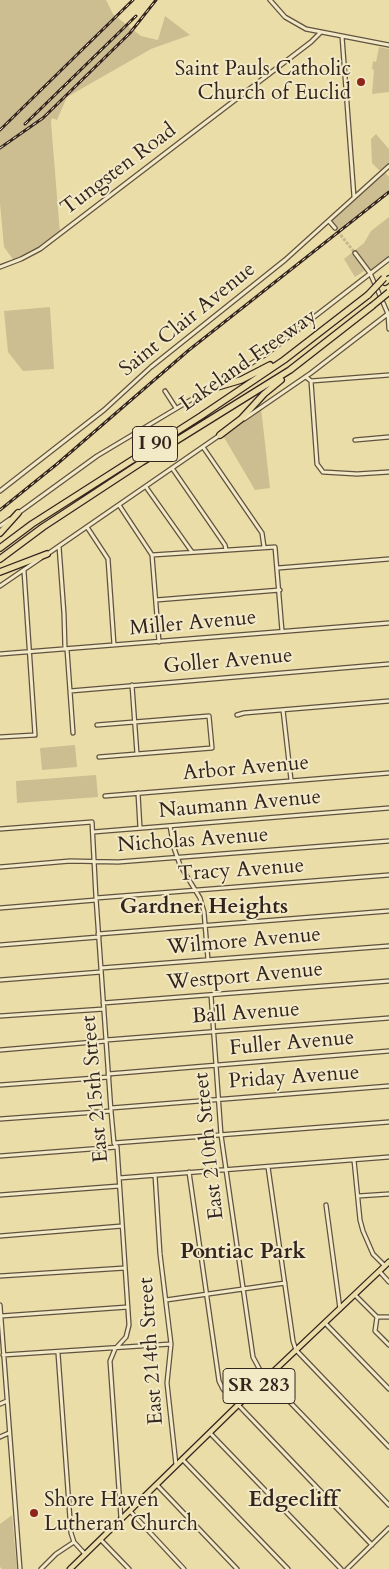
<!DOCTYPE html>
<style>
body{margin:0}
canvas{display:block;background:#ebdda8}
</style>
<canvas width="389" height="1569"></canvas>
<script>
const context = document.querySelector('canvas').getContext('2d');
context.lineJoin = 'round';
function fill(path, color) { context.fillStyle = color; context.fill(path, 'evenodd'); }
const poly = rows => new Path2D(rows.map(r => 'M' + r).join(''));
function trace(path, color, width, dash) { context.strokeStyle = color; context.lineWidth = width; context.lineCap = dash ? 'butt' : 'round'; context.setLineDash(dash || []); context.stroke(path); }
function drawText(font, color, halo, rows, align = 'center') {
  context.font = font + ' Cardo,serif'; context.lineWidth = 4; context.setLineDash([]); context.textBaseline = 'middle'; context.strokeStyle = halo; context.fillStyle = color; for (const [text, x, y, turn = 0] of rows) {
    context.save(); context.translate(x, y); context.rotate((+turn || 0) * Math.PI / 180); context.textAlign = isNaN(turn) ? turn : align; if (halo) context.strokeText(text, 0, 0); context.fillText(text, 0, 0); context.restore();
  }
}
fill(poly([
 [0,0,106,0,113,14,141,36,158,40,165,16,190,35,151,49,67,97,57,120,52,118,51,122,60,234,40,249,15,262,4,247,0,203],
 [379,47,389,49,389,92,372,94,374,70,372,69,373,61,376,62],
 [376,134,389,149,389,166,384,171,389,177,389,190,337,231,329,221,381,172,372,163,371,139],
 [389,217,389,259,370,273,367,269,355,277,344,259,364,243,371,231],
 [50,307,54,369,23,371,8,352,4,311],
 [261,408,270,488,255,490,222,434],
 [75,745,77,767,42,770,40,748],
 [96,775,98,797,17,803,16,781],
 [12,1515,17,1569,2,1569,0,1567,0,1524]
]), '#ccbe91');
trace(poly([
 [335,228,355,253]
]), '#c6b88c', 3, [3, 1.5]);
const minor = poly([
 [270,0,285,17,306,29,389,45],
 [342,36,354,197],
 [329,221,335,228],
 [355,253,370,273,388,314,389,329],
 [0,267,21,259,40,249,311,42,321,32],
 [306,377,311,381,389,375],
 [311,381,317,464,323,472,357,474,389,472],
 [216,385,265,355,389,259],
 [165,391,176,408],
 [244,419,311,373,389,313],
 [355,440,389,437],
 [203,447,262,533,264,547],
 [172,468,225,545,226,550],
 [146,487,192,552],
 [0,491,104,410,151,367,285,260,389,166],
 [119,505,152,555,159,642],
 [17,514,97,456,209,389],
 [0,526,10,519],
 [87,527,108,559,114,645],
 [59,546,64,614,65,649],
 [46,555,220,435],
 [152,555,275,547,282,631],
 [278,568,389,559],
 [0,586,41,558],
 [156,600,280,590],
 [67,649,73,733],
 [0,654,389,623],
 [132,685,137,754],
 [70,691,389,664],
 [283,710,291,780],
 [237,715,244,713,389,701],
 [97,725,209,716,212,748,99,757],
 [0,737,35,735,24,571],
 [138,793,140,828],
 [105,796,389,773],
 [170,826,174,848,180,865,200,898,204,912,208,960],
 [0,829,92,822,96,898,111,1111,114,1143,117,1147,129,1325,126,1337,115,1349,110,1361,121,1519],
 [93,832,389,808],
 [0,867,70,861,118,862,389,841],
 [96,898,389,875],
 [0,908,96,900],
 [98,934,389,911],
 [0,945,99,937],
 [101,968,389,946],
 [0,980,101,972],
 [211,995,221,1135,253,1357,261,1372,389,1505],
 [103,1003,389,981],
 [0,1016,104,1009],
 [106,1040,389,1018],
 [0,1050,106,1041],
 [108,1074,389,1051],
 [0,1085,109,1077],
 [111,1108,389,1086],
 [0,1119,111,1111],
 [114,1143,389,1122],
 [0,1156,117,1147],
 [354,1160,360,1220,363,1231,373,1254,385,1266],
 [268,1167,293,1341,296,1350,389,1447],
 [189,1172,219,1381,223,1389,372,1545],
 [155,1175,160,1254,171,1344,167,1383,176,1465],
 [119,1178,389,1157],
 [0,1195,119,1186],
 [358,1196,389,1194],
 [326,1205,340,1309],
 [0,1236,122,1226],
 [380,1272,389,1282],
 [0,1276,125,1268],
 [355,1295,377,1317],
 [166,1300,285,1283],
 [0,1305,20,1569],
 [1,1316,128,1307],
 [377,1317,375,1331,389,1345],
 [377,1317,389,1317],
 [325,1323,389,1389],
 [58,1353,71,1533,74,1542,85,1554],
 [3,1355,171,1344],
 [0,1404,7,1401],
 [210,1433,341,1569],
 [0,1437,9,1433],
 [183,1460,288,1569],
 [157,1485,237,1569],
 [130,1511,184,1569],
 [101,1540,129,1569],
 [41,1569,56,1554,74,1542],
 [347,1569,389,1528]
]);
const major = poly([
 [70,1569,238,1405,389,1262]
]);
const highway = poly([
 [385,282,389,279],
 [207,390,241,380,270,365],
 [220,435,241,419,264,394,281,380],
 [0,533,18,513],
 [0,548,32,524,201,416,284,360,368,295],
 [0,559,43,527,142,462,290,370,372,306],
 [0,572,47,554]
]);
trace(minor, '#615240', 5.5);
trace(major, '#33241e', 7);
trace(highway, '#33241e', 8);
trace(minor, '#f2e9c6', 3);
trace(major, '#ebdda8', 4.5);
trace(highway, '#ebdda8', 5.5);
const rail = poly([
 [25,124,136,16],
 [0,130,133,0],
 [0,148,43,118,130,33,156,0],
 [0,510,57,464,189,350,389,192]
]);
trace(rail, '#33241e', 3);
trace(rail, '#f2e9c6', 1, [4]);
const highwayBridge = poly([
 [368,295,384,278],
 [372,306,389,292]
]);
trace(highwayBridge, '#33241e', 8, []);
trace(highwayBridge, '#ebdda8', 5.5);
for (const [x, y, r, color] of [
 [361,82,5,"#8f2418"],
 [34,1513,5,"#8f2418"]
]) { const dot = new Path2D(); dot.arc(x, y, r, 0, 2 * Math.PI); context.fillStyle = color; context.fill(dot); trace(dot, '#f2e9c6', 2); }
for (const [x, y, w] of [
 [155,444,45],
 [259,1386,72]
]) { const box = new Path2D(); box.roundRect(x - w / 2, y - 17.5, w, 35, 4); context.fillStyle = '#f2e9c6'; context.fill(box); trace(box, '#33241e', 1); }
drawText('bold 20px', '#33241e', null, [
 ["I 90",155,444],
 ["SR 283",259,1386]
]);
drawText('21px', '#33241e', '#f2e9c6', [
 ["Saint Pauls Catholic",351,70],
 ["Church of Euclid",351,94],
 ["Shore Haven",44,1501,"left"],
 ["Lutheran Church",44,1525,"left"]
], 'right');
drawText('21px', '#33241e', '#f2e9c6', [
 ["Tungsten Road",119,170,-37],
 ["Saint Clair Avenue",188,320,-39],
 ["Lakeland Freeway",249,361,-35],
 ["Miller Avenue",193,624,-5],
 ["Goller Avenue",228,662,-5],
 ["Arbor Avenue",246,769,-5],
 ["Naumann Avenue",240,805,-5],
 ["Nicholas Avenue",193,841,-4],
 ["Tracy Avenue",241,871,-4],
 ["Wilmore Avenue",244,942,-5],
 ["Westport Avenue",245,977,-5],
 ["Ball Avenue",246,1014,-4],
 ["Fuller Avenue",292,1044,-5],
 ["Priday Avenue",294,1078,-4],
 ["East 215th Street",96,1089,-95],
 ["East 210th Street",210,1146,-96],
 ["East 214th Street",152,1351,-94]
]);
drawText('bold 22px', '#33241e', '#f2e9c6', [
 ["Gardner Heights",204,908],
 ["Pontiac Park",243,1253],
 ["Edgecliff",293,1501]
]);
</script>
